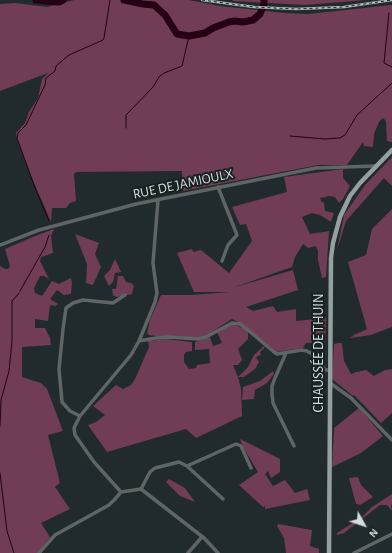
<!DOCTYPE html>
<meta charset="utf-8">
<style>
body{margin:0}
#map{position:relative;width:392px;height:553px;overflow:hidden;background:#212b2d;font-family:"Alegreya Sans",sans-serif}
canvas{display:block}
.north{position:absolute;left:344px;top:505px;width:40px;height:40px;-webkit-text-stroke:3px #182223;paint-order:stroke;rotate:130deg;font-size:11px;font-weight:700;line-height:16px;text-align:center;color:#d6dcdd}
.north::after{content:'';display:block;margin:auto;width:14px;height:18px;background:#d6dcdd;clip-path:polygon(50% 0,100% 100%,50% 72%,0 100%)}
</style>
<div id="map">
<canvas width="392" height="553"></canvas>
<div class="north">N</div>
</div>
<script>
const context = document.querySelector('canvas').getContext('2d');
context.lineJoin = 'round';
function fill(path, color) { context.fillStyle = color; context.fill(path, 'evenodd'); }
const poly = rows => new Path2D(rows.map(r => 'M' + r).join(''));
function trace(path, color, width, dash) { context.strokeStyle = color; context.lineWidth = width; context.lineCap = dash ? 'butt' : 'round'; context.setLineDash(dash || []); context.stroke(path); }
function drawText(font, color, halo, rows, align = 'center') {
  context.font = font + ' "Alegreya Sans",sans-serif'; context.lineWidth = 4; context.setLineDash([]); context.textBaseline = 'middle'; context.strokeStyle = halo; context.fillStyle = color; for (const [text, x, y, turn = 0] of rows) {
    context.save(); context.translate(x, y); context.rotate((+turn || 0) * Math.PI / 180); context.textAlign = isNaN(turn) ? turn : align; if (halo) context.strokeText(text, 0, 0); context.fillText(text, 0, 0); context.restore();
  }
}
fill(poly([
 [74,0,189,0,220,6,284,13,308,14,392,5,392,142,387,141,386,121,383,118,379,122,374,134,373,147,364,146,363,142,347,165,318,165,183,191,182,171,76,172,74,174,76,201,70,203,66,208,52,208,51,222,31,176,17,139,16,133,25,123,29,112,38,98,42,79,48,73,0,91,0,4,15,3,47,7],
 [234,0,367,0,305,5,232,1],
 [392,157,392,186,384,178,346,221,337,250,344,215,365,185],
 [343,169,343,178,350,186,343,199,339,203,335,197,328,196,326,197,320,198,321,201,324,203,325,211,334,213,331,222,320,215,312,213,302,217,310,234,329,231,326,277,322,278,318,260,318,251,316,246,308,248,303,244,295,257,292,267,232,288,293,270,298,290,246,307,253,311,273,306,277,312,296,309,296,321,326,318,325,342,306,343,303,348,276,352,242,324,232,319,204,337,199,338,171,336,156,336,149,335,147,333,150,320,161,295,191,295,230,292,194,292,177,253,192,249,193,252,201,250,229,273,252,241,246,224,240,225,232,207,287,192,284,177],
 [392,209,392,327,371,335,350,338,354,335,367,329,348,262,366,255,372,229],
 [54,229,51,236,53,253,41,257,40,261,49,279,44,276,40,276,34,288,35,293,42,296,52,281,59,284,71,278,72,283,71,294,64,295,57,290,50,299,58,304,55,306,50,305,48,321,35,319,35,328,45,328,50,338,51,345,22,347,22,377,41,383,47,389,63,431,48,435,60,483,55,487,70,509,41,523,50,537,38,553,0,553,0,266,5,269,8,269,10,266,5,249,35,236],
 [75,234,99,243,95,254,101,267,93,285,86,283,87,264],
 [115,259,121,272,115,273,113,282,109,286,104,276,110,270],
 [118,276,123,276,126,282,131,283,134,286,132,294,117,297,113,295,112,289,116,289],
 [233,324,247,330,248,333,248,339,239,348,238,348,242,360,238,365,233,365,238,377,248,367,254,355,264,346,265,347,260,352,261,355,256,357,259,362,257,365,256,368,244,377,238,377,241,389,242,416,196,438,186,429,107,452,88,425,96,422,105,415,93,406,116,385,123,389,131,385,135,379,149,347,148,341,166,339,192,342,192,351,186,352,184,355,184,362,189,369,196,368,197,365,210,363,209,349,195,350,195,342,210,337,213,346,222,343,217,332],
 [338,343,342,343,344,361,351,374,356,372,366,370,374,376,385,370,392,369,392,413,381,423,354,395,353,396,332,379,334,344],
 [273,371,274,374,267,383,255,390,254,399,242,400,243,387,260,381],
 [359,408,383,436,361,453,332,467,334,428],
 [240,439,280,459,280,472,271,478,268,471,265,474,273,486,285,480,295,493,307,489,310,500,265,509,265,506,263,507,239,485,258,472,243,447],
 [358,477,361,485,373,497,360,505,356,504,354,497,349,478],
 [169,479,185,488,195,502,180,496,166,482],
 [392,494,392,504,391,505,392,511,387,505,380,505,344,533,337,535,337,533,362,517,372,507],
 [278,524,312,530,310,546,319,549,319,553,286,553,284,538,277,526]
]), '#713c55');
trace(poly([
 [389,13,384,63,392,67],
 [126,128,126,115,153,87,159,77,164,73,182,66,189,36],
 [290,136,325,139,340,138,345,135,357,115,392,83],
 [49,221,34,185,17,138,18,133,26,125,45,85,46,78,55,71,56,66,69,55,103,40,104,38,110,0],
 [20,291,45,247,49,235],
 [0,426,1,400,9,371,12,341,12,301,19,293],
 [0,473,7,531,14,553]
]), '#250013', 1);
trace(poly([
 [36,0,59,2,63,0],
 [124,0,143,4,154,5,165,15,177,34,189,36,205,33,213,28,229,22,235,21,243,22,253,20,260,14,264,4,264,0]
]), '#250013', 7);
trace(poly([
 [218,187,237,235,228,245,222,261],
 [0,245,39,230,136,204,316,168,375,166],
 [139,341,155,302,157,293,153,263,158,200],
 [286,353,275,378,272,386,272,395,273,403,294,446],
 [330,383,351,398,392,440],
 [80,416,131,355,139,341,156,338,169,337,198,339,206,337,232,323,240,324,248,330,274,352,277,354,302,350,307,351,317,357,325,370,330,370],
 [187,466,236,444,241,446,251,468],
 [141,489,150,472,155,468,179,462,187,466,223,499],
 [121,492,141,489,204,538,218,553],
 [39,553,55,535,109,505,115,499,121,492,94,462,75,435,74,428,80,416,70,411,62,402,59,369,63,329,66,308,73,303,83,300,113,303,125,295],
 [188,553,202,537],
 [354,553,392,534]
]), '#5f6465', 3.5);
trace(poly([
 [329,553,331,258,333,243,340,217,350,196,360,183,392,150]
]), '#959fa0', 4.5);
const rail = poly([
 [202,0,254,7,296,9,344,7,392,0]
]);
trace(rail, '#b1b8b9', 2.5);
trace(rail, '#182223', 1, [3]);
drawText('14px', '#d6dcdd', '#182223', [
 ["RUE DE JAMIOULX",183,184,-12],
 ["CHAUSSÉE DE THUIN",319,353,-90]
]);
</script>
